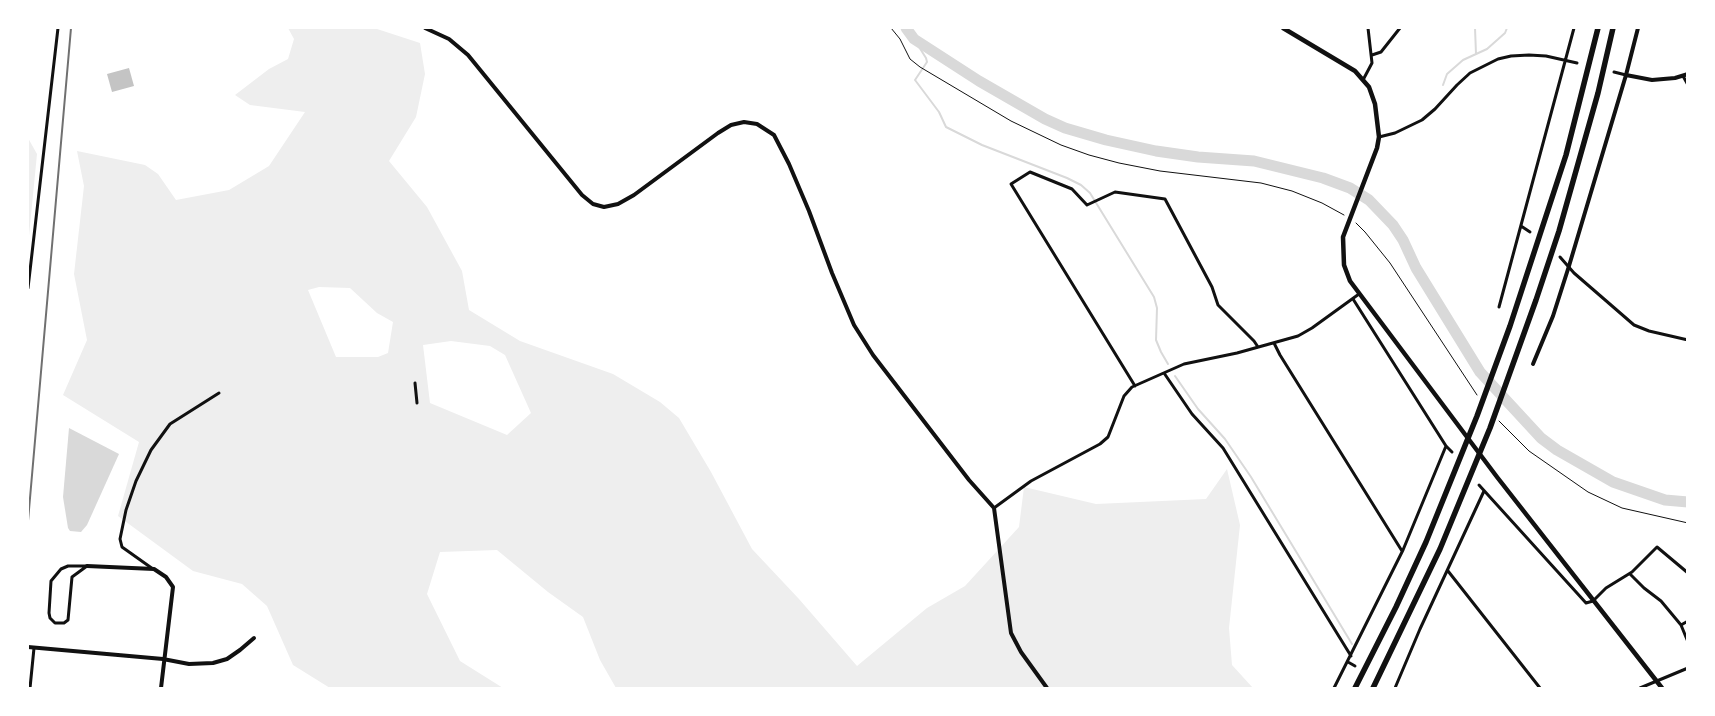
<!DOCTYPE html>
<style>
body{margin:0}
#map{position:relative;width:1715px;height:716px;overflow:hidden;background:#fff;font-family:"Fira Sans Condensed",sans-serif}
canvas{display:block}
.frame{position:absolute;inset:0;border:29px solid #fff;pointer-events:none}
</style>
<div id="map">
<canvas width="1715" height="716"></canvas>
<div class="frame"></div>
</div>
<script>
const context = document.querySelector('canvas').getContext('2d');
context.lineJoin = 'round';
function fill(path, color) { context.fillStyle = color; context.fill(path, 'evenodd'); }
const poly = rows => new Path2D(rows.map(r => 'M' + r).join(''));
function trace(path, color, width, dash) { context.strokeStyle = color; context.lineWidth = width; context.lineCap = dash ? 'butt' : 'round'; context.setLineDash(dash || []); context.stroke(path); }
fill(poly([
 [288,28,374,28,420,43,425,74,416,117,389,161,427,207,462,271,469,310,520,341,613,374,660,402,679,418,711,472,752,549,799,599,857,666,927,608,965,586,1019,527,1024,487,1096,504,1206,499,1227,469,1240,525,1229,628,1232,665,1253,688,616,688,600,660,583,617,548,592,497,550,440,552,427,594,460,661,503,688,330,688,293,665,267,606,242,584,193,571,118,516,139,442,63,395,87,340,74,274,84,186,77,151,145,165,158,174,176,200,229,190,269,166,305,112,250,105,235,95,269,69,288,59,294,39],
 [319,287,350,288,377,313,393,322,388,353,378,357,336,357,308,290],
 [451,341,490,346,505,355,531,413,507,435,430,403,423,345],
 [28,138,37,154,28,246]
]), '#eee');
fill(poly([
 [69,428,119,454,87,525,81,532,70,531,68,528,63,497]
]), '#d9d9d9');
trace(poly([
 [1475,28,1476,54],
 [914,39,926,58,927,62,915,80,939,112,946,127,982,145,1067,178,1081,185,1090,193,1154,297,1157,308,1156,340,1161,352,1168,364],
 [1443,85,1447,74,1463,60,1487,49,1505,33,1507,28],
 [1175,376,1198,409,1225,439,1251,477,1352,644]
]), '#d9d9d9', 2);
trace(poly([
 [906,28,914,39,979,81,1045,119,1065,128,1106,140,1156,151,1198,157,1254,161,1323,178,1350,188,1369,200,1393,225,1403,240,1416,268,1480,372,1541,438,1557,450,1613,482,1665,500,1688,502]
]), '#d9d9d9', 11);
fill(poly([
 [129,68,134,86,112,92,107,74]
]), '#c4c4c4');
trace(poly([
 [891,28,900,39,910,59,920,67,1011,121,1061,145,1089,155,1119,163,1160,171,1261,183,1292,191,1322,203,1344,215],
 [1356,223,1365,232,1390,263,1477,395],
 [1499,421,1529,451,1588,492,1622,508,1688,523]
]), '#111', 1);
trace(poly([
 [1372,55,1381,52,1400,28],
 [1614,72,1626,75],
 [1683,76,1688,85],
 [1363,80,1372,63,1368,28],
 [1379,137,1395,133,1422,120,1435,109,1457,85,1470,73,1498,59,1511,56,1529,55,1546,56,1577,63],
 [1521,226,1530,232],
 [1560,257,1574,273,1634,325,1649,331,1688,340],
 [28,288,58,28],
 [1353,299,1446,446,1452,452],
 [1499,307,1574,28],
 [1274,343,1280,355,1402,551],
 [1164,373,1192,414,1223,448,1351,656],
 [415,383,417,403],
 [1135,386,1011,184,1030,172,1072,189,1087,205,1115,192,1165,199,1212,287,1218,305,1254,341,1258,347],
 [1479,485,1586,603,1593,601,1606,588,1632,572,1657,547,1688,573],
 [994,508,1031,481,1100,444,1108,437,1124,396,1132,387,1184,364,1237,353,1298,336,1312,328,1359,294],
 [68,566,87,566,72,577,68,620,64,623,55,623,50,618,49,613,51,581,61,569,68,566],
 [153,569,122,547,120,539,126,510,136,481,151,450,170,424,219,393],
 [1448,571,1540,688],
 [1630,574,1644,588,1661,601,1681,625,1688,642],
 [1681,625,1688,621],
 [1348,662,1355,666],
 [30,688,34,648],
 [1334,688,1403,550,1446,446],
 [1395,688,1420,629,1484,491],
 [1640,688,1688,668]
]), '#111', 3);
trace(poly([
 [425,28,449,39,468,55,582,195,593,204,604,207,618,204,634,195,718,133,731,125,744,122,757,124,774,135,789,164,809,211,832,273,854,325,873,355,969,480,994,508,1011,633,1021,652,1047,688],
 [1626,75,1652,80,1675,78,1688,74],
 [1533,364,1553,316,1569,266,1626,75,1638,28],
 [87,566,154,569,166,577,173,587,161,688],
 [28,647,163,659,189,664,213,663,227,659,240,650,254,638]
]), '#111', 4);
trace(poly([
 [1283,28,1355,71,1369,87,1375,104,1379,137,1377,148,1343,237,1344,265,1350,281,1497,477,1662,688]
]), '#111', 4.5);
trace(poly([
 [1355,688,1396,607,1426,542,1477,416,1510,326,1566,155,1598,28],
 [1373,688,1440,549,1490,428,1536,300,1559,231,1598,93,1613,28]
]), '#111', 5.5);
trace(poly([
 [28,521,71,28]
]), '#707070', 2);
</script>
